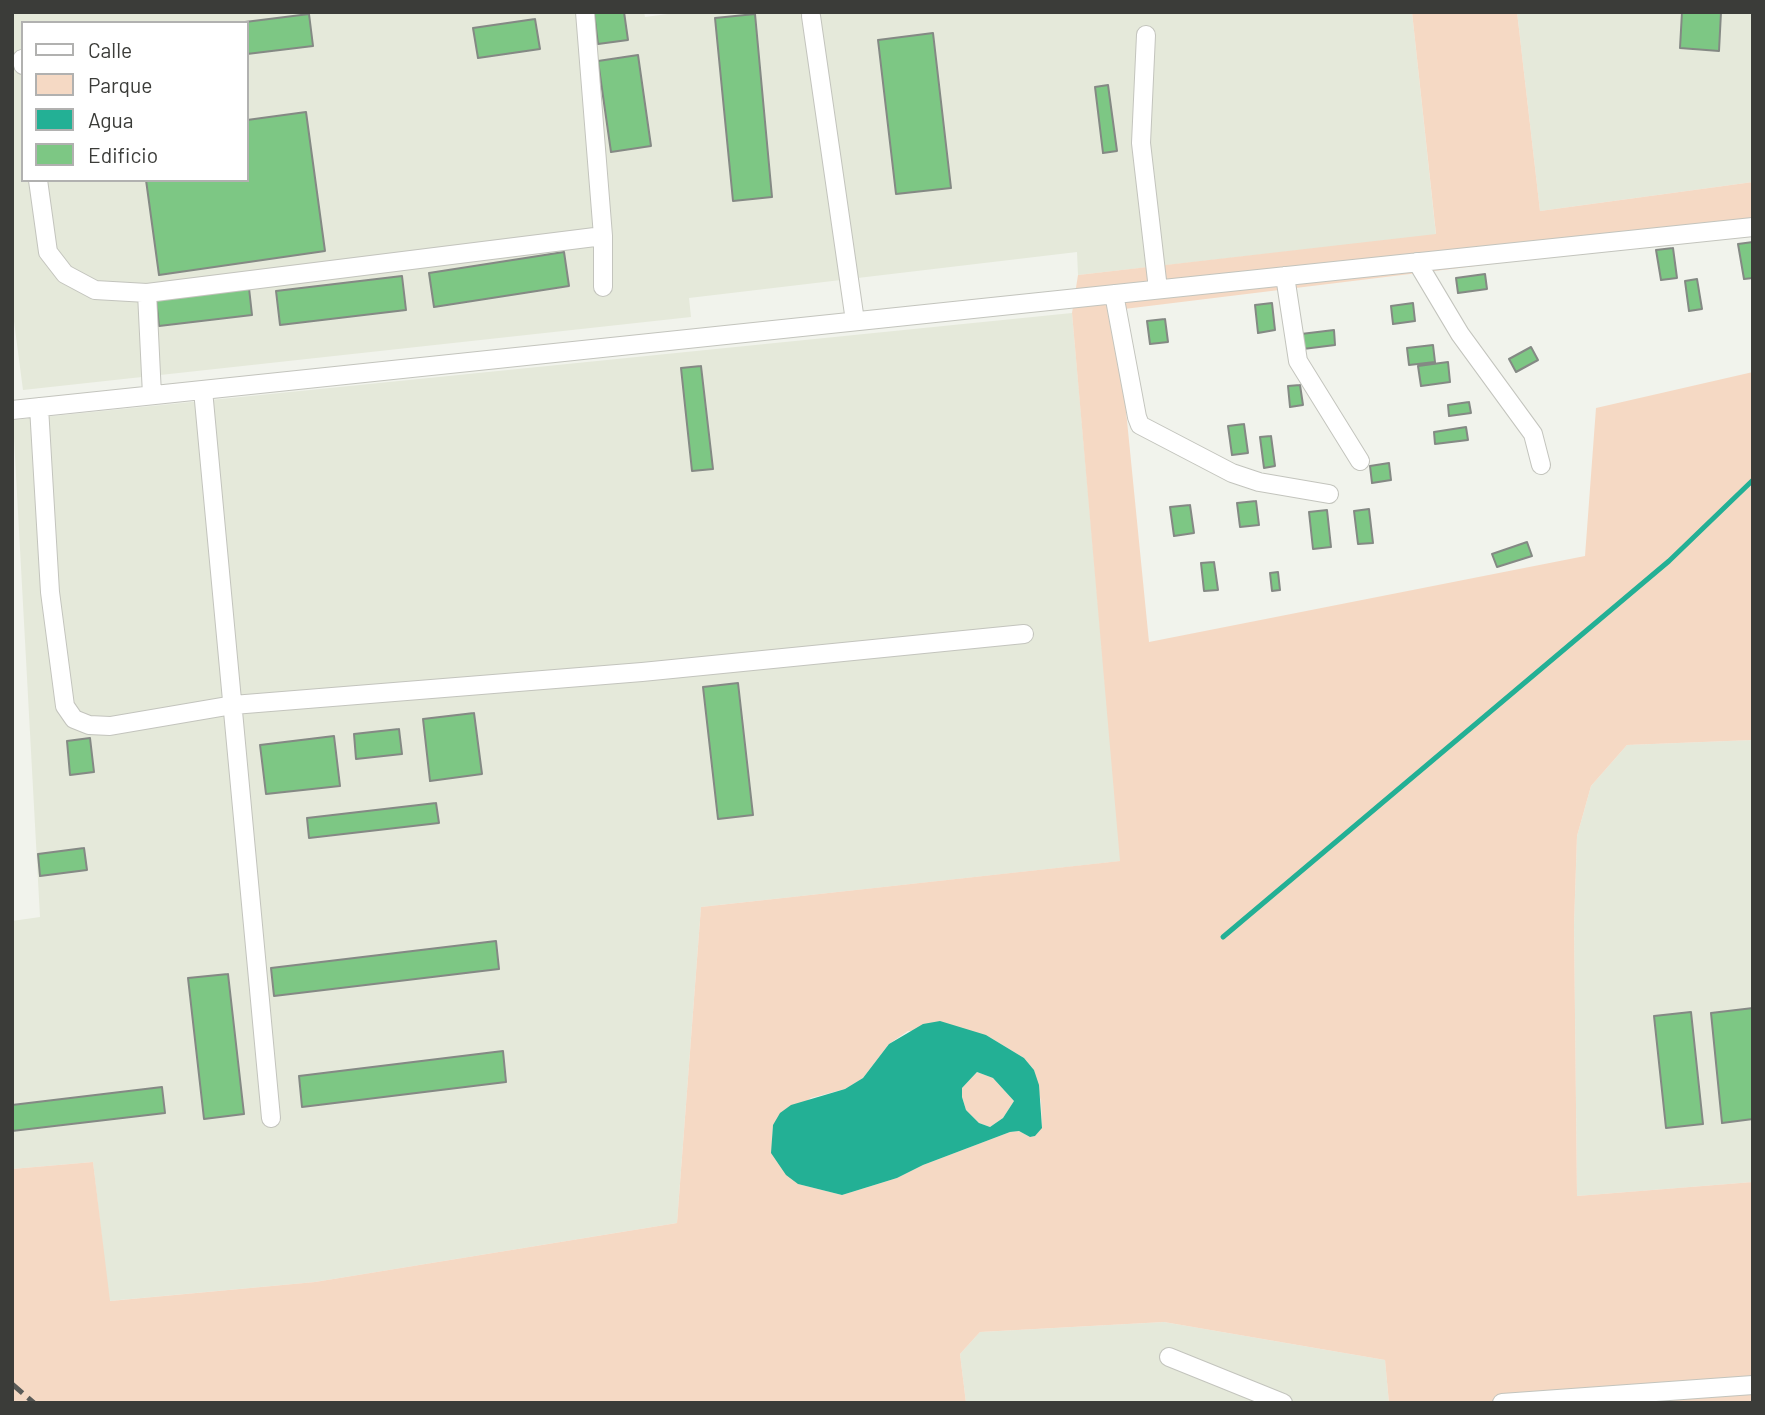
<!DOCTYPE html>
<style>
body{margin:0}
#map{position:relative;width:1765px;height:1415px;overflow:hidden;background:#f1f3ec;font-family:Barlow,sans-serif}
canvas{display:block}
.frame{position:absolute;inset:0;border:14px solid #3b3c39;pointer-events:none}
.legend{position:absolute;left:21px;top:21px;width:228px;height:161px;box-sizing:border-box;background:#fff;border:2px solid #b1b1b0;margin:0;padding:9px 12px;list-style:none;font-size:21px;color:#3b3c39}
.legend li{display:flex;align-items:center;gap:14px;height:35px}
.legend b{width:35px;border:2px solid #b1b1b0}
</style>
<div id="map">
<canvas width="1765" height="1415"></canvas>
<div class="frame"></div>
<ul class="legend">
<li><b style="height:9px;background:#fff"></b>Calle</li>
<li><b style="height:19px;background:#f5d9c4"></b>Parque</li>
<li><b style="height:19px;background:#23b095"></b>Agua</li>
<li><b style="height:19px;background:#7dc784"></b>Edificio</li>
</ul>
</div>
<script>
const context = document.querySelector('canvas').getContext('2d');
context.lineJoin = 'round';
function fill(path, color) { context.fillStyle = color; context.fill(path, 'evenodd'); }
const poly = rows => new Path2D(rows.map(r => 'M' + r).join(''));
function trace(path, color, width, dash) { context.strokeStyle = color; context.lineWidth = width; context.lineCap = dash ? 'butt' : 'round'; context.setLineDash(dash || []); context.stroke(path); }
fill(poly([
 [12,12,644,12,645,17,683,12,1412,12,1436,235,1078,275,1077,252,689,298,691,317,23,390,12,306],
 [23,23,247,23,247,180,23,180],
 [1517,12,1753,12,1753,182,1540,211],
 [1072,313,1121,861,701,907,677,1223,315,1282,109,1301,93,1162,12,1169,12,921,40,917,13,420],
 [1753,740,1753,1182,1577,1196,1574,925,1577,836,1591,786,1627,745],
 [1164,1322,1385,1360,1389,1403,966,1403,960,1354,980,1332]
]), '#e5e9da');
fill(poly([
 [1412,12,1517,12,1540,211,1753,182,1753,232,1116,310,1149,642,1585,556,1596,408,1753,372,1753,740,1627,745,1591,786,1577,836,1574,925,1577,1196,1753,1182,1753,1403,1389,1403,1385,1360,1164,1322,980,1332,960,1354,966,1403,12,1403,12,1169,93,1162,110,1301,315,1282,677,1223,701,907,1120,861,1072,313,1078,275,1436,234],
 [908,1031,986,1035,1024,1058,1034,1070,1041,1102,1042,1127,1035,1136,1030,1137,1019,1131,1010,1132,923,1165,897,1178,842,1195,798,1184,772,1138,773,1125,811,1098,845,1089,863,1078,889,1044],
 [977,1072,993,1078,1014,1101,1003,1118,990,1127,979,1123,966,1110,962,1097,962,1088]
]), '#f5d9c4');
fill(poly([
 [940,1021,986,1035,1024,1058,1034,1070,1039,1085,1042,1128,1035,1136,1030,1137,1019,1131,1010,1132,923,1165,897,1178,842,1195,798,1184,786,1175,771,1153,773,1125,780,1113,791,1105,845,1089,863,1078,889,1044,923,1024],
 [977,1072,993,1078,1014,1101,1003,1118,990,1127,979,1123,966,1110,962,1097,962,1088]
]), '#23b095');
trace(poly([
 [1223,937,1669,561,1753,480]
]), '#23b095', 5);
const building = poly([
 [594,12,624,12,628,40,598,44,594,12],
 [1682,12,1721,12,1719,51,1680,48,1682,12],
 [309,14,313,46,247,54,247,23,237,23,309,14],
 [755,14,772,197,733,201,715,18,755,14],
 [535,19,540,49,478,58,473,28,535,19],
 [933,33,951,188,896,194,878,40,933,33],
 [638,55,651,146,611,152,598,61,638,55],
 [1108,85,1117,151,1103,153,1095,87,1108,85],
 [306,112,325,251,159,275,146,180,247,180,247,120,306,112],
 [1753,242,1753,278,1744,279,1738,244,1753,242],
 [1673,248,1677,278,1661,280,1656,250,1673,248],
 [564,252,569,286,434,307,429,273,564,252],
 [1485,274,1487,289,1458,293,1456,278,1485,274],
 [402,276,406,310,280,325,276,291,402,276],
 [1697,279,1702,309,1689,311,1685,281,1697,279],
 [249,288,252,315,159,326,156,299,249,288],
 [1272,303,1275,330,1258,333,1255,305,1272,303],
 [1413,303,1415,321,1393,324,1391,306,1413,303],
 [1165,319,1168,342,1150,344,1147,321,1165,319],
 [1334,330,1335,345,1303,349,1301,334,1334,330],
 [1433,345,1435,362,1409,365,1407,348,1433,345],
 [1531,347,1538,360,1516,372,1509,359,1531,347],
 [1448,362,1450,382,1421,386,1418,366,1448,362],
 [701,366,713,469,692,471,681,368,701,366],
 [1300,385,1303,405,1290,407,1288,386,1300,385],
 [1469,402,1471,413,1449,416,1448,405,1469,402],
 [1244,424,1248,453,1232,455,1228,426,1244,424],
 [1466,427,1468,440,1435,444,1434,432,1466,427],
 [1271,436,1275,466,1264,468,1260,437,1271,436],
 [1389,463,1391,480,1372,483,1370,466,1389,463],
 [1256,501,1259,525,1240,527,1237,503,1256,501],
 [1190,505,1194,533,1174,536,1170,507,1190,505],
 [1369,509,1373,543,1358,544,1354,511,1369,509],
 [1327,510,1331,547,1313,549,1309,512,1327,510],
 [1527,542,1532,556,1497,567,1492,554,1527,542],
 [1214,562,1218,590,1204,591,1201,563,1214,562],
 [1278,572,1280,590,1272,591,1270,573,1278,572],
 [738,683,753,815,718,819,703,687,738,683],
 [474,713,482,774,430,781,423,719,474,713],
 [399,729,402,754,356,759,354,734,399,729],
 [334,736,340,786,266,794,260,745,334,736],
 [90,738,94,772,70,775,67,741,90,738],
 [436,803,439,823,309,838,307,818,436,803],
 [84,848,87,870,40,876,38,854,84,848],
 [496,941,499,969,274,996,271,968,496,941],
 [228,974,244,1114,204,1119,188,978,228,974],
 [1753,1008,1753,1119,1722,1123,1711,1013,1753,1008],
 [1691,1012,1703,1124,1666,1128,1654,1016,1691,1012],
 [503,1051,506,1082,302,1107,299,1076,503,1051],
 [162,1087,165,1113,12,1131,12,1105,162,1087]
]);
fill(building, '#7dc784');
trace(building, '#848984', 2);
const minor = poly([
 [585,12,603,236,603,287],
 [811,16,855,321],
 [1146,35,1141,143,1158,289],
 [22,59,23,65],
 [38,180,48,252,65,274,95,290,147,293,603,236],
 [1417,262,1460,334,1533,434,1541,465],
 [1285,276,1298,361,1360,461],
 [147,293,152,395],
 [1114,294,1137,417,1140,425,1232,473,1259,482,1329,494],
 [203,390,271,1118],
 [39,407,50,592,65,706,74,719,89,725,110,726,233,705,642,672,1024,634],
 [12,410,1753,227],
 [1169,1357,1283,1403],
 [1502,1403,1753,1385]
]);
trace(minor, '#c3c4bd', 20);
trace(minor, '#fff', 18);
trace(poly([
 [12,1384,34,1403]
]), '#5a5b58', 5, [14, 7]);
</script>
